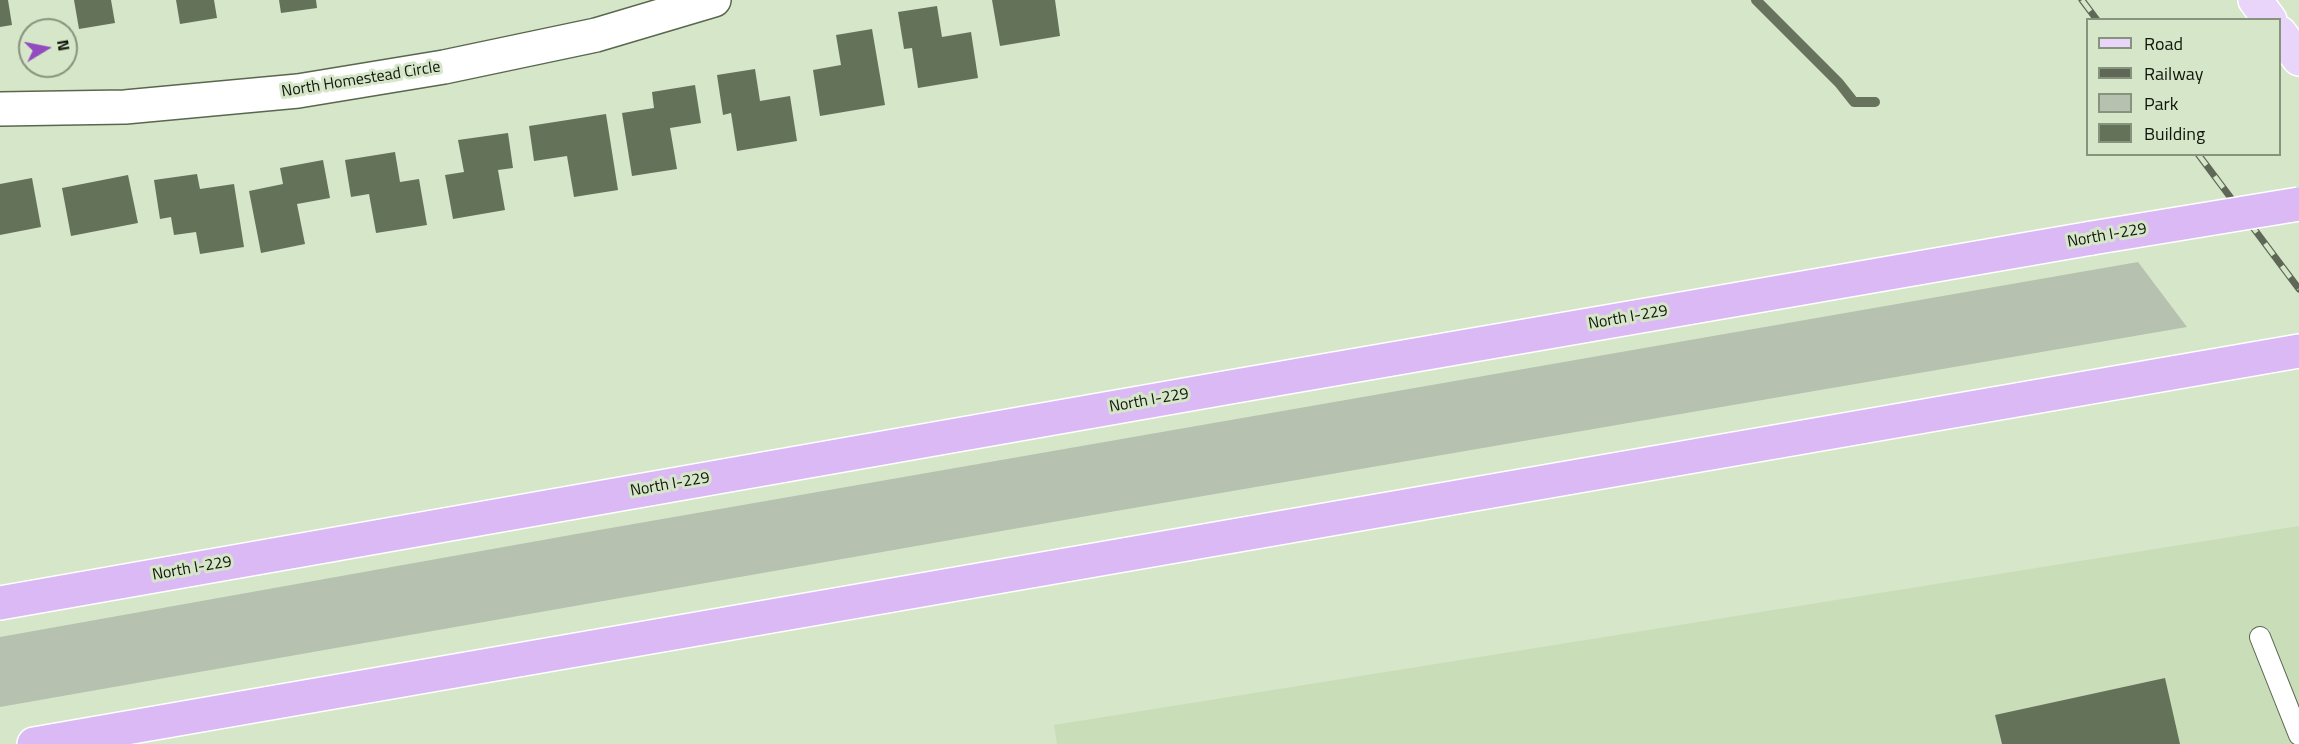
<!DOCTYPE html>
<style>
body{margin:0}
#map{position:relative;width:2299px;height:744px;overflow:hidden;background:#d6e6c9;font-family:"Titillium Web",sans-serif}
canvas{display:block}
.legend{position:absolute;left:2086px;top:18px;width:195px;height:138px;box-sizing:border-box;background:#d6e6c9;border:2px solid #87937d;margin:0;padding:8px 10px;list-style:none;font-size:18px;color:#11160c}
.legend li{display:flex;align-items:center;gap:12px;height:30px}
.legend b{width:30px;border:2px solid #87937d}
.north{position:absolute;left:18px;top:18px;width:60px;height:60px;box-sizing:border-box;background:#d6e6c9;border:2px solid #87937d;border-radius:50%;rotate:80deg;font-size:16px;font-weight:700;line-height:24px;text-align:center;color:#11160c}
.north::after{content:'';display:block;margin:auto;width:21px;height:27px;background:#934cbf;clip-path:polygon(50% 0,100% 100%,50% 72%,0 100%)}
</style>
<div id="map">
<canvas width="2299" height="744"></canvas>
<ul class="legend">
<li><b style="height:8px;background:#e9d5f9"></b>Road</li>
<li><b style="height:8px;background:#5f6857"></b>Railway</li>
<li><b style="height:16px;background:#b7c1b0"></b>Park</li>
<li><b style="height:16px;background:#647259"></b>Building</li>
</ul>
<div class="north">N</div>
</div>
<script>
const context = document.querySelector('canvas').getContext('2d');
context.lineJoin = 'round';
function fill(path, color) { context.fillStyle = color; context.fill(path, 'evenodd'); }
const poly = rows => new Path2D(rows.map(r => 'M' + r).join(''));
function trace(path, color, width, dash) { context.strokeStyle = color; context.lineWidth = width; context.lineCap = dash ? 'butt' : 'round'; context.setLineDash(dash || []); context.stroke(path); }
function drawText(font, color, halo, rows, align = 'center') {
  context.font = font + ' "Titillium Web",sans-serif'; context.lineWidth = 6; context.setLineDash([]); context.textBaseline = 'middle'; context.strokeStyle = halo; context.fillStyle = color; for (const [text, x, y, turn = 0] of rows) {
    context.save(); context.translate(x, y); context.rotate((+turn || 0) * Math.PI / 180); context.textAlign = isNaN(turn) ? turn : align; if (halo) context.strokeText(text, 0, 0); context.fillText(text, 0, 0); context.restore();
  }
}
fill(poly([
 [2299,526,2299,744,1057,744,1054,725]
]), '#c9ddb9');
fill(poly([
 [2138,262,2187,327,1087,516,0,707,0,637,582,533]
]), '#b7c1b0');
trace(poly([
 [1756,0,1839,83,1854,102,1875,102]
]), '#67735d', 10);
fill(poly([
 [0,0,8,0,12,25,0,27],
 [74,0,111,0,115,23,79,29],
 [176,0,214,0,217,18,180,24],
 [279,0,316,0,317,8,281,13],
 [992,0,1055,0,1060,36,1000,46],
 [937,6,942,37,971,32,978,78,918,88,912,48,904,49,898,12],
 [872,29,885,105,820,116,813,70,841,65,836,35],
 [755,69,760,101,790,96,797,141,737,151,731,113,723,115,717,75],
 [695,85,701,123,670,128,677,169,632,176,622,113,654,108,652,92],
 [606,114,618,190,574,197,567,156,534,161,529,126],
 [508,133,513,168,498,170,505,210,453,219,445,175,464,172,458,140],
 [395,152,400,182,419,179,427,225,376,233,369,194,351,197,345,160],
 [323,160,330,198,297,204,305,244,261,253,249,191,283,184,280,168],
 [197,174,200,189,234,184,244,247,200,254,196,232,174,235,171,217,160,219,154,180],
 [128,175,138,223,71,236,62,188],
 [32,178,41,227,0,235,0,184],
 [2165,678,2180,744,2002,744,1995,715]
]), '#647259');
const lane = poly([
 [2260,637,2299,735]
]);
const street = poly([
 [0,109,125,107,298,91,444,67,596,35,714,0]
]);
const primary = poly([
 [2255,0,2270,20],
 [2280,33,2299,59]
]);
const highway = poly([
 [0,603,1236,386,2092,238],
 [34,744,2299,351]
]);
trace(lane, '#59674e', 22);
trace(street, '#59674e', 36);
trace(primary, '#fff', 36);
trace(highway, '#fff', 36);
trace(lane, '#fff', 20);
trace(street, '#fff', 33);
trace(primary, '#e9d5f9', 33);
trace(highway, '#dbb9f5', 33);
const rail = poly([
 [2082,0,2097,20],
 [2198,154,2299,289]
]);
trace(rail, '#5f6857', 7);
trace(rail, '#d6e6c9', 4.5, [14]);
const highwayBridge = poly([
 [2092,238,2299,204]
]);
trace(highwayBridge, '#fff', 36, []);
trace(highwayBridge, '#dbb9f5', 33);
drawText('16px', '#11160c', '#d6e6c9', [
 ["North Homestead Circle",361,80,-9],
 ["North I-229",2107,236,-10],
 ["North I-229",1628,318,-10],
 ["North I-229",1149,401,-10],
 ["North I-229",670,485,-10],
 ["North I-229",192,569,-10]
]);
</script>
